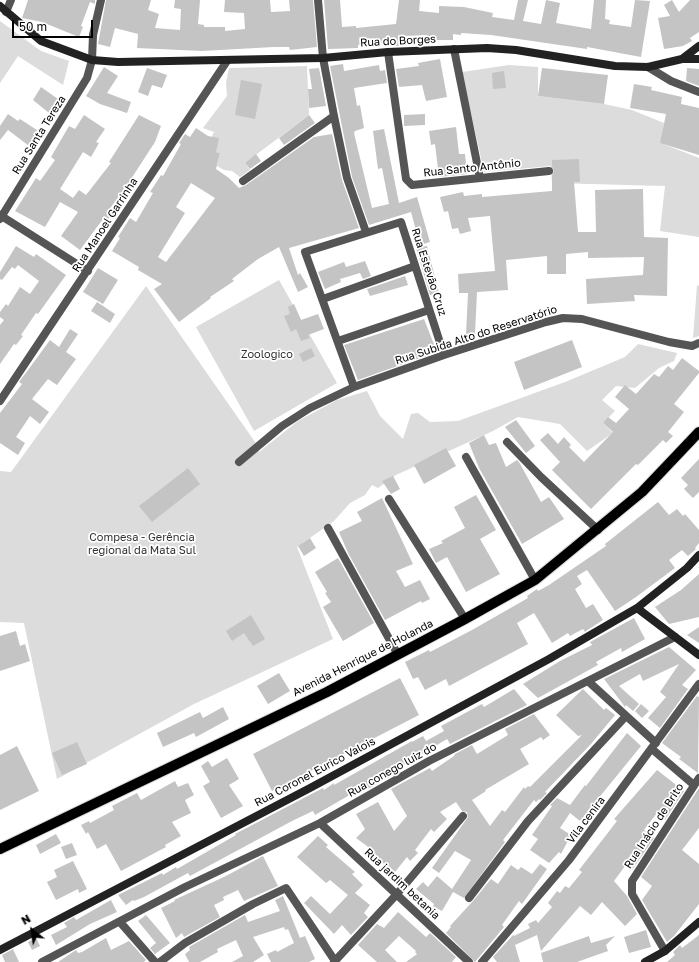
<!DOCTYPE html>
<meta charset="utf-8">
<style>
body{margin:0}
#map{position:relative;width:699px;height:962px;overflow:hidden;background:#fff;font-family:"Golos Text",sans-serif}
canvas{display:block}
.north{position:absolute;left:12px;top:910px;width:40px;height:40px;-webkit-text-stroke:3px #fff;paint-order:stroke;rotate:330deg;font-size:11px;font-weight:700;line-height:16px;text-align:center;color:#000}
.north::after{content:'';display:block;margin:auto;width:14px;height:18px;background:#000;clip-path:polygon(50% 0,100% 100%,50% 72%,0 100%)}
.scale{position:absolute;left:12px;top:20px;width:81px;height:18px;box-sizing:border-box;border:2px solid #000;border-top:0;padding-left:5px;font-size:12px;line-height:14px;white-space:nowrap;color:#000;-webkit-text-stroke:3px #fff;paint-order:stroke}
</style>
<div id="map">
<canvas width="699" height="962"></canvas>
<div class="north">N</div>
<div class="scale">50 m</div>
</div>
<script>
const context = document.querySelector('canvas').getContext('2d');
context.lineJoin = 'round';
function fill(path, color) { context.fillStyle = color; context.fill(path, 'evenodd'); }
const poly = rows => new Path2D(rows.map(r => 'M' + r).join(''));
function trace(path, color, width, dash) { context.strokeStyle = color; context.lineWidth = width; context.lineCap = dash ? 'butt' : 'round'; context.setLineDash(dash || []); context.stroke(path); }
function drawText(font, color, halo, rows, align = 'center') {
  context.font = font + ' "Golos Text",sans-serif'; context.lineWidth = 3.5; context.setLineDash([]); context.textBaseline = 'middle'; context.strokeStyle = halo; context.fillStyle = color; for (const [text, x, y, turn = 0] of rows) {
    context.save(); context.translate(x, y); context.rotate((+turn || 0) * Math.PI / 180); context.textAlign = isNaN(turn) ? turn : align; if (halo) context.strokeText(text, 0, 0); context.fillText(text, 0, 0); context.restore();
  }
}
fill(poly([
 [0,21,41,51,69,61,63,85,18,56,0,83],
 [509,65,538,67,538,96,604,104,632,110,664,123,661,143,699,158,699,237,660,231,665,186,552,183,551,166,484,172,462,72],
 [307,66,309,115,245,163,250,170,240,177,232,171,224,170,217,166,220,153,206,149,214,132,203,128,227,96,226,82,229,68],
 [279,280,337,383,254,431,196,327],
 [697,285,699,286,699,336,693,338],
 [146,286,255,442,259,452,298,421,337,400,367,391,380,416,403,439,411,414,418,413,430,422,458,421,565,382,625,357,638,344,677,353,674,361,659,368,635,388,616,386,602,400,615,411,603,423,613,433,587,451,560,424,518,417,493,431,396,475,378,488,372,485,365,495,350,503,334,521,297,547,333,639,194,704,57,779,24,623,0,622,0,471,11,472]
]), '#dcdcdc');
fill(poly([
 [28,0,95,0,95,4,90,2,81,26,83,27,79,37,42,22,22,18],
 [106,0,151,0,148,10,159,14,155,28,180,30,181,9,174,8,175,0,200,0,198,24,204,25,204,27,225,27,225,31,245,29,244,13,224,12,225,0,270,0,271,12,290,11,289,0,313,0,317,47,290,50,289,47,274,47,202,51,137,48,138,34,115,28,110,47,98,44],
 [324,0,340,0,342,27,356,26,356,28,396,24,399,0,420,0,419,11,439,13,439,6,464,7,493,13,492,17,514,20,518,0,528,0,523,21,541,24,546,0,560,3,556,23,591,29,594,0,606,0,605,19,610,20,609,24,631,27,635,0,650,1,641,57,587,47,587,49,491,35,461,33,461,35,453,34,453,40,427,40,427,35,405,36,405,46,395,46,395,42,358,45,358,48,328,49],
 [672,0,679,12,690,0,699,0,699,32,690,38,692,41,683,46,664,49,658,18,670,16,664,5],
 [440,59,447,97,426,101,422,85,399,87,396,69,419,66,418,63],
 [343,64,344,71,379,65,380,71,385,70,387,83,354,88,357,106,360,105,364,128,355,131,354,133,372,208,389,204,382,168,378,169,373,131,384,129,399,203,417,197,430,242,420,245,411,212,369,225,352,177,330,66],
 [104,67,118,76,107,93,131,102,127,113,100,104,86,96],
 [147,68,167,75,162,88,152,85,148,96,138,92],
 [319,68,326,106,309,108,308,89,312,89,309,69],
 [542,68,608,75,604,104,538,96],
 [687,68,699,69,699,86,686,81],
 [504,71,506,88,493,89,492,73],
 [241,80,262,84,255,119,235,115],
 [634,84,652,87,651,90,682,97,681,104,699,108,699,155,660,143,666,114,630,108],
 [41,87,58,99,49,113,33,100],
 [8,114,18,121,20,119,43,134,33,149,8,130,0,140,0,126],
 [425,114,425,125,404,126,404,115],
 [84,115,105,129,96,142,99,143,91,157,83,152,60,189,73,198,79,190,86,195,111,163,109,162,139,115,161,126,155,142,131,179,134,181,127,190,125,188,108,211,112,214,106,222,103,219,80,250,61,236,78,212,60,202,45,227,15,211,36,178,40,181,55,160,51,157,69,126,75,129],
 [309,115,315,123,284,145,279,138],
 [456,127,459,154,465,154,467,174,439,177,435,144,431,145,429,131],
 [196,128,208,136,219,138,216,152,220,153,216,169,229,178,239,188,246,185,314,137,332,134,342,180,359,228,289,248,298,275,300,273,308,287,298,292,279,247,258,259,232,279,234,281,210,297,211,298,179,322,154,289,162,284,138,270,139,267,112,251,120,238,118,237,130,218,136,222,153,193,150,192,161,175,163,176,181,144,179,143,185,134,190,137],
 [191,183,215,198,166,262,158,257,185,213,176,207],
 [256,154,261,161,250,169,245,163],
 [579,159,580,182,574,182,578,232,596,232,595,190,643,189,644,237,668,238,667,296,634,295,635,301,587,304,586,279,643,275,644,257,588,258,588,252,566,254,566,274,547,274,547,256,506,260,508,290,477,292,475,334,466,334,468,293,459,293,458,274,495,271,490,216,468,218,471,231,460,234,458,228,452,229,448,211,444,212,440,197,463,192,464,196,482,194,482,197,552,191,552,176,554,171,552,166,552,160],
 [16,246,34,257,36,254,66,275,38,314,36,313,21,335,23,336,16,345,14,344,0,364,0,325,4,320,0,317,0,312,6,304,8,306,20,287,30,294,39,281,18,265,15,269,12,267,2,280,0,279,0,272],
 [427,246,439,293,430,295,416,248],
 [365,261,371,276,363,279,360,273,340,279,341,282,325,289,318,272,344,262,346,267],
 [98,268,118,280,103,304,83,292],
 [405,276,408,285,370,296,367,289],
 [97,302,115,314,110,323,91,311],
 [294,304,301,320,318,314,324,329,308,335,310,338,301,341,296,329,291,332,284,316,290,314,288,307],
 [424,319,437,352,358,380,344,345],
 [70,329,78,334,66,352,76,359,57,385,48,379,32,399,49,412,40,424,30,416,16,437,25,443,18,455,0,443,0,413,22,384,19,382,28,370,50,340,59,347],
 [572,340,582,367,524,390,514,362],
 [311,348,315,356,303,362,299,354],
 [682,358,699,371,699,373,674,404,684,412,668,432,673,436,666,443,663,440,638,465,636,464,591,509,552,470,560,462,540,440,548,433,558,444,564,437,571,445,569,447,584,462,613,432,603,423,608,417,616,423,629,409,615,397,625,385,636,394,654,374,659,377,668,366,673,370],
 [516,420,535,446,526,453,505,427],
 [484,435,489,445,496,443,506,467,517,460,519,462,541,502,549,497,564,519,522,544,479,468,469,443],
 [446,448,456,466,424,484,414,465],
 [699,459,699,492,693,498,684,489,688,485,681,478],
 [188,468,200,484,152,522,139,506],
 [393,476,400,489,391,494,382,481],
 [476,495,496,530,480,539,500,574,466,592,447,557,436,563,429,549,443,543,441,541,465,528,454,507],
 [382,498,413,564,396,571,405,587,420,580,430,599,422,603,421,601,385,620,348,553,339,532,362,521,357,512],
 [658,502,669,515,677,509,683,516,685,514,699,530,699,543,695,548,696,549,688,556,682,550,669,560,675,568,636,597,615,611,587,570,577,576,582,584,575,589,586,608,593,604,603,620,586,631,585,632,583,629,570,636,568,633,552,643,534,613,517,623,528,644,449,686,446,679,425,690,418,677,413,679,405,662,429,650,430,652,472,630,528,598,527,596,537,589,538,591,549,585,606,546,605,544],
 [310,538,316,548,304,556,298,546],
 [338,558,374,623,343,641,323,607,331,602,325,593,327,592,315,572],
 [699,574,699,617,669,624,655,607,681,590],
 [251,615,265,639,253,646,244,633,232,641,226,631],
 [634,618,645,639,622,652,621,648,596,662,598,665,538,698,523,684,560,661,592,645,590,642],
 [699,627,699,643,687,635],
 [16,631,20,646,25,644,30,661,0,671,0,636],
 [669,647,696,670,682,685,688,689,660,728,648,718,666,697,660,692,679,664,643,681,640,674,619,686,639,704,633,711,626,705,625,707,604,679],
 [279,673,290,691,268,704,257,686],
 [400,678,419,715,272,791,253,754],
 [514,689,527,705,450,744,447,739,400,767,402,770,386,779,362,792,360,789,315,815,313,811,292,821,190,876,188,873,144,897,134,901,133,900,126,905,118,895,162,873,163,875,176,867,177,869,236,835,235,834,323,788,324,790,334,783,334,785,412,741,412,742,423,736,426,741,444,731,441,726,482,704,484,707],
 [583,689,604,710,606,708,615,715,591,744,545,792,547,793,540,800,539,799,536,802,534,800,503,840,505,842,464,898,453,892,442,911,433,906,434,904,416,889,423,882,428,887,437,876,452,889,471,860,455,851,439,873,432,868,468,817,467,812,462,811,456,802,440,812,447,819,434,832,431,829,415,850,418,853,410,861,407,857,395,872,387,865,386,866,367,846,356,838,365,829,356,814,378,802,394,831,407,816,391,789,430,768,432,771,454,756,455,754,472,745,477,754,508,735,505,729,534,714,550,735,543,740,541,737,520,749,529,764,485,790,486,791,472,800,490,826,502,810,505,812,524,787,525,789,528,786,530,787,582,735,578,736,556,715],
 [697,696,699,697,698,773,679,759,681,757,662,743],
 [641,704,649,711,642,718,635,711],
 [223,707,229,719,196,737,194,733,163,747,157,733,200,712,203,718],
 [627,733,641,746,580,821,570,813,560,828,571,835,561,854,559,852,549,863,530,850,538,839,532,835,552,806,550,805,557,798,570,805,585,785,586,786],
 [77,742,87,764,62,775,52,753],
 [17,746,39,791,0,810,0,755],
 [227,758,239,779,229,785,243,806,221,818,203,786,210,782,201,766,208,761,212,767],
 [657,770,684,791,665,820,657,813,644,830,654,838,632,870,625,866,614,881,627,896,637,914,625,926,602,902,591,915,580,906,541,951,537,935,515,945,520,962,497,962,493,957,513,935,514,936,530,928,528,924,536,920,538,923,552,907,548,903,557,891,560,893,565,886,569,888,582,872,579,870,617,821,614,819],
 [175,781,178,787,188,783,194,795,185,800,191,813,172,822,181,836,165,845,166,847,121,871,106,844,97,849,88,832,86,834,81,825,89,821,90,823,114,810,112,806,137,793,141,800],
 [699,788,699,828,682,850,699,864,699,904,674,936,667,942,642,900,652,886,641,877],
 [56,834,61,843,40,854,36,845],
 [318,836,328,845,326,847,355,872,352,874,363,885,355,893,370,905,364,913,368,917,351,935,342,925,334,934,304,903,311,896,330,914,348,895,330,880,326,883,297,857],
 [72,843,77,855,66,859,61,847],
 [263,856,278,886,244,901,238,890,223,897,224,900,214,905,220,917,184,937,182,933,176,938,161,908,175,901,174,900,226,876],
 [73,861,87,889,79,893,78,889,56,900,47,882,57,877,54,870],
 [540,864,547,869,522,904,519,901,502,925,504,927,475,962,446,933,451,927,450,926,473,901,491,879,498,884,511,865,518,870,521,867,532,874],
 [283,896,300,938,305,936,315,959,309,962,271,962,267,954,276,950,277,952,294,943,288,929,285,930,284,927,253,937,264,955,253,962,232,962,243,956,236,940,217,949,218,952,200,962,189,962,185,954,190,950,189,947,245,915,248,922,280,911,275,900],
 [111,900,117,912,90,924,56,945,51,935,67,927,64,923,74,917,76,920],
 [398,912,426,937,430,933,456,957,452,962,406,962,417,954,415,952,416,951,399,936,385,950,397,962,377,962,358,945,377,924,384,928],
 [146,915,170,943,155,954,150,948,156,943,138,921],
 [646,930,651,947,629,953,624,937],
 [699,935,699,962,667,962,675,955,673,952,680,945,682,948],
 [589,936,591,943,615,936,606,945,608,951,577,962,543,962,541,953],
 [36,938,40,946,32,950,28,942],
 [106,938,111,950,129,941,146,960,144,962,58,962,76,950,78,953,82,952],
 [13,949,19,962,5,962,2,955]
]), '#c4c4c4');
const primary = poly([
 [0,849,327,692,465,619,535,580,642,492,699,432]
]);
trace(primary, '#dbdbdb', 12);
trace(poly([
 [318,0,323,58,334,116,347,178,366,232],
 [6,12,11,0],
 [454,49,480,178],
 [388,52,406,179,412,185,549,171],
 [648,67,671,81,699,92],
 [243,181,334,116],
 [0,215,88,271],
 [0,219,87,78,92,60,93,35,101,0],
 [323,299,415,266],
 [338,341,429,310],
 [354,387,305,252,401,222,444,355],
 [0,401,227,61],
 [507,442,541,477,598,530],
 [466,457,535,580],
 [239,462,282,426,310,408,354,387,444,355,546,322,563,318,582,319,669,342,692,346,699,343],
 [389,499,465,619],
 [328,528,398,655],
 [589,682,656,743],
 [652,749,694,785],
 [320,823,469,962],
 [469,898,528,821,626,716],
 [120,922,155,962],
 [665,951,632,894,632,881,699,778],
 [42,962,185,887,320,823,429,761,675,637],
 [160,962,185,943,253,904,286,888,335,961],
 [334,962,397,894,463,816],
 [482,962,569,860,699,684]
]), '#555', 8);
trace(poly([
 [0,6,41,41,92,60,118,62,323,58,388,52,487,48,516,50,615,66,648,67,682,59,699,46],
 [682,59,699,59],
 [637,608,699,655],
 [0,950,310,788,549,659,637,608,687,568,699,555],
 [645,962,665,951,699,922]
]), '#222', 8);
trace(primary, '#000', 10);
drawText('11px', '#000', '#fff', [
 ["Rua do Borges",398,41,-3],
 ["Rua Santa Tereza",39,135,-58],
 ["Rua Santo Antônio",472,168,-6],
 ["Rua Manoel Garrinha",105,225,-57],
 ["Rua Estevão Cruz",429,272,72],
 ["Rua Subida Alto do Reservatório",476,335,-18],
 ["Avenida Henrique de Holanda",363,658,-27],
 ["Rua conego luiz do",392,770,-29],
 ["Rua Coronel Eurico Valois",315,772,-28],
 ["Vila cenira",586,820,-53],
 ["Rua Inácio de Brito",654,826,-57],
 ["Rua jardim betania",402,884,43]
]);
drawText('11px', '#333', '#fff', [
 ["Zoologico",267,355],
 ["Compesa - Gerência",142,538],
 ["regional da Mata Sul",142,551]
]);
</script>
